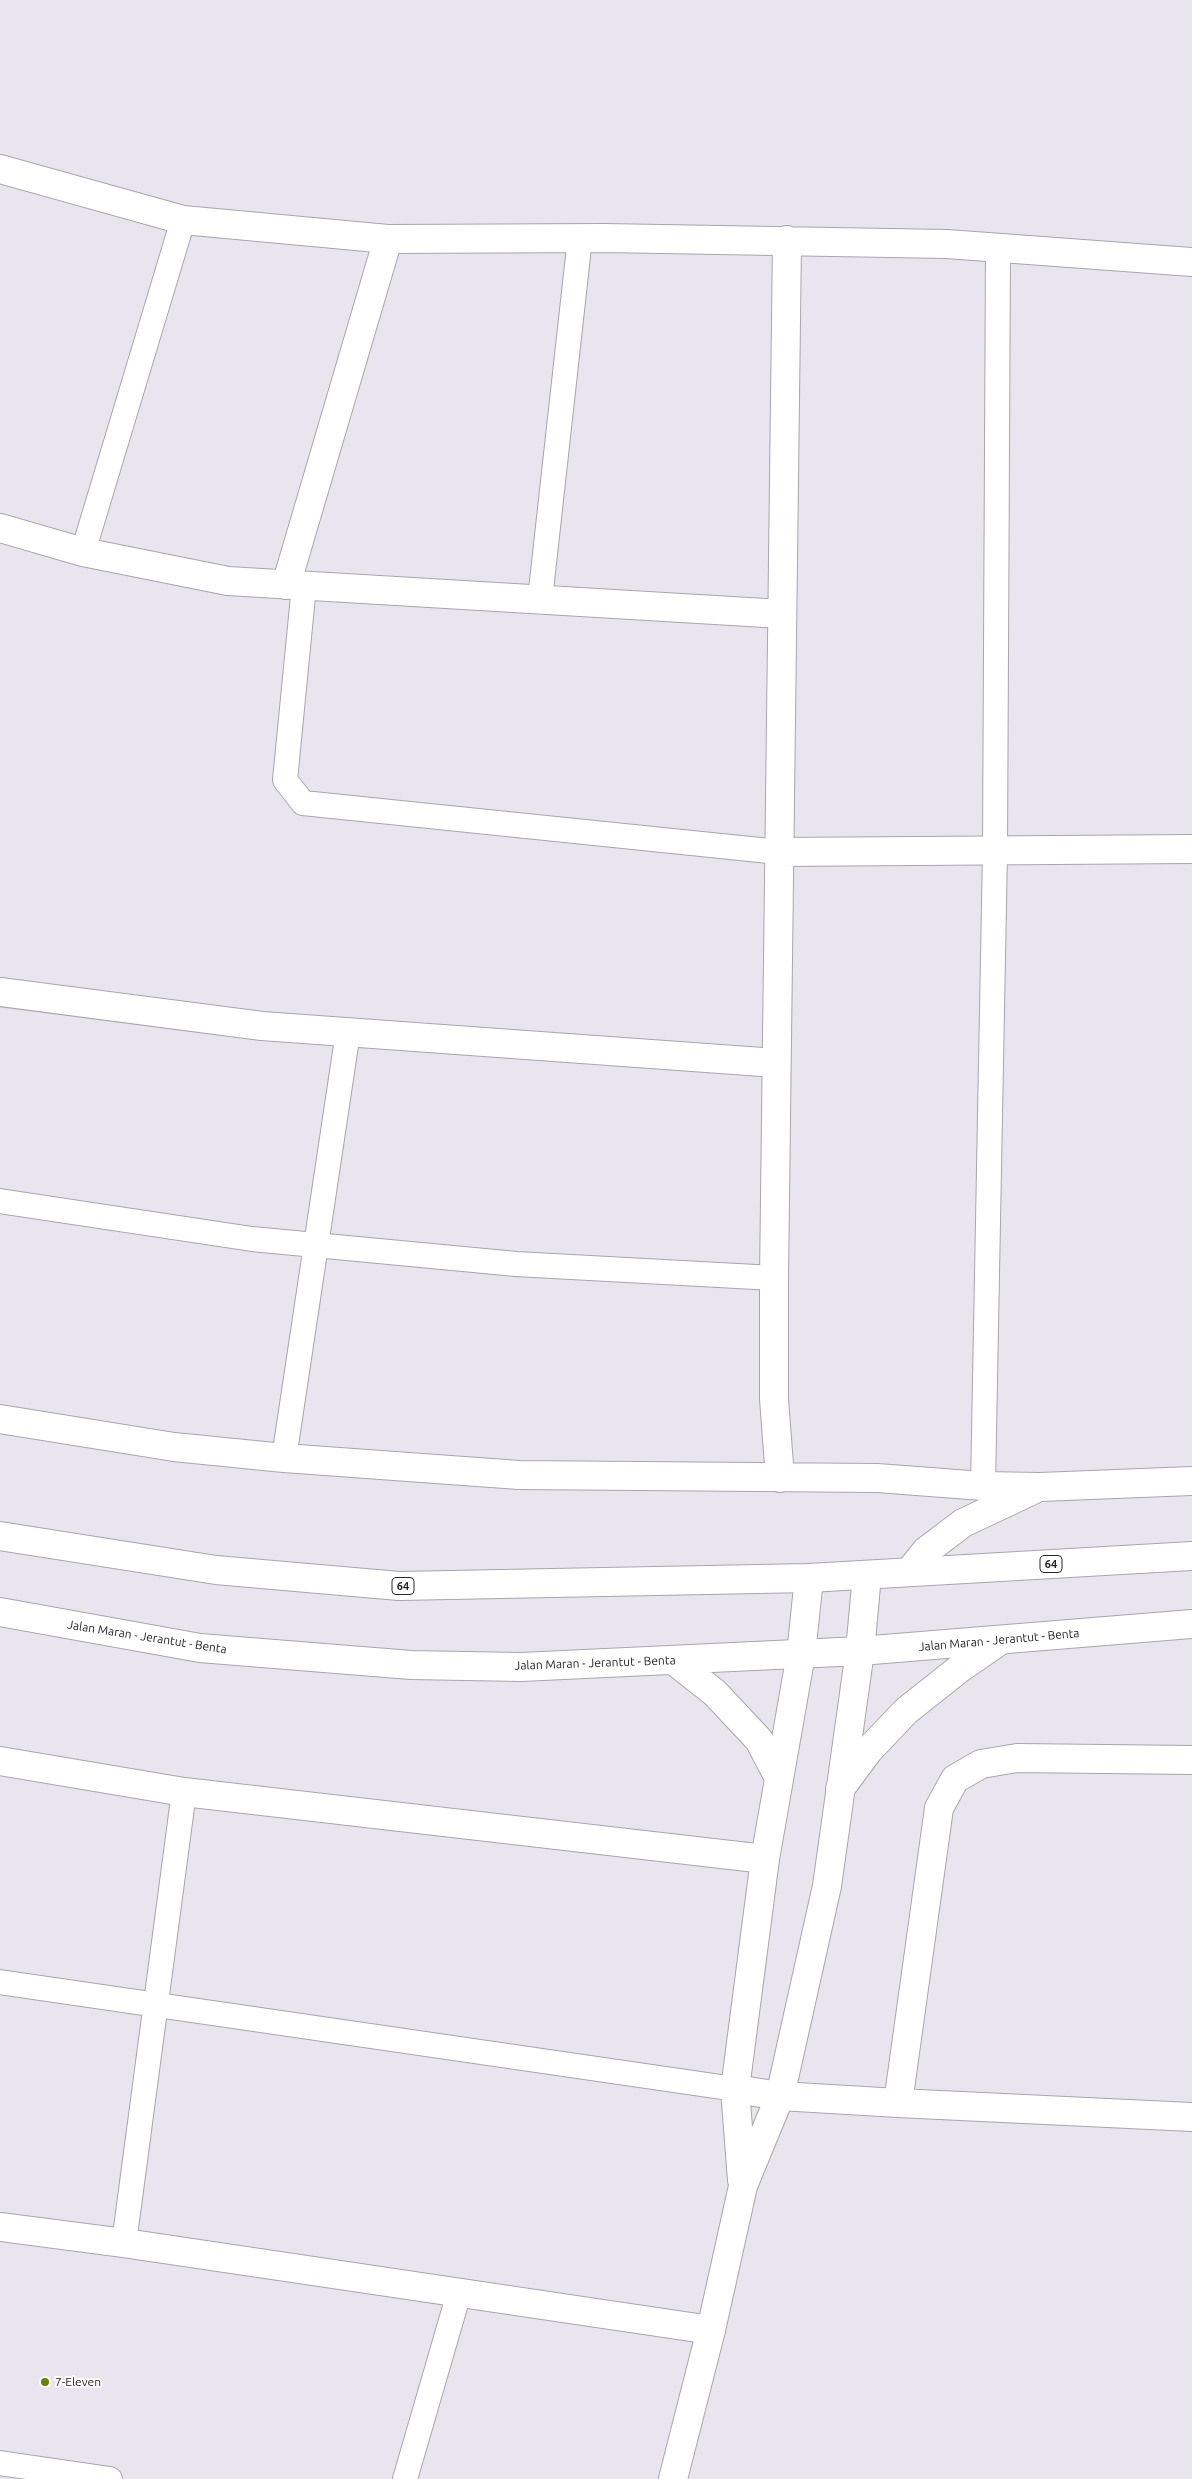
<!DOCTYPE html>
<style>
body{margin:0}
canvas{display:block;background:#e9e5ee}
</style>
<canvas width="1192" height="2479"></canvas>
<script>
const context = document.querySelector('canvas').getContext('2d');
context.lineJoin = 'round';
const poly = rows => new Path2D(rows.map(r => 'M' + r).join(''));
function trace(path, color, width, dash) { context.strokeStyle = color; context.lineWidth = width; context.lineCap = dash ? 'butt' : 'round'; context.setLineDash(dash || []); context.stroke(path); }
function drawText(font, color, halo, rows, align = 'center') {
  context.font = font + ' Ubuntu,sans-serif'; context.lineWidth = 4; context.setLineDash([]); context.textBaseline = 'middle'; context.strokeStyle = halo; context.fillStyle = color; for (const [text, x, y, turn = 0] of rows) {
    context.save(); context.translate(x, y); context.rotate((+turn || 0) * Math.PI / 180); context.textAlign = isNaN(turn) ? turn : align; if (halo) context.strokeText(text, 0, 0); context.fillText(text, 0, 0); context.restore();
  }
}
const service = poly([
 [83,552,183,220],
 [304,586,285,780,303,803,779,852],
 [540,599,580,238],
 [0,1201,252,1239,516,1264,774,1278],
 [284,1458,348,1032],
 [983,1486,995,851,998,247],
 [0,1982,735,2089],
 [124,2243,184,1792],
 [0,2463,110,2479],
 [405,2479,459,2293]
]);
const minor = poly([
 [0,169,183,220,388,239,604,238,947,244,1192,262],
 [0,528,83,552,228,581,782,614],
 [286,585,388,239],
 [779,852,1192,849],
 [0,992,262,1026,776,1063],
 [0,1419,174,1447,284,1458,519,1475,877,1478,983,1486,1040,1487,1192,1481],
 [780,1478,774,1399,774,1278,787,240],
 [909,1572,926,1551,963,1523,1033,1490],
 [0,1761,184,1792,765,1859],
 [735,2089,780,2096,898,2103,1192,2117],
 [898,2103,939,1808,955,1779,981,1764,1017,1758,1192,1760],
 [0,2227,124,2243,711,2330]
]);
const tertiary = poly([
 [742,2180,735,2089,765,1859,801,1654,809,1578],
 [673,2479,711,2330,743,2186,780,2096,827,1886,860,1651,867,1575]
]);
const primary = poly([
 [0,1536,216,1570,399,1586,809,1578,1192,1556],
 [0,1612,200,1648,411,1665,521,1667,860,1651,1192,1624],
 [673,1660,715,1693,759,1740,779,1778],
 [840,1789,869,1750,906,1711,959,1669,1001,1640]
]);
trace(service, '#a8a5ad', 26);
trace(minor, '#a8a5ad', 30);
trace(tertiary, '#a8a5ad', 30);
trace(primary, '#a8a5ad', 30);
trace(service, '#fff', 24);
trace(minor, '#fff', 28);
trace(tertiary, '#fff', 28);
trace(primary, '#fff', 28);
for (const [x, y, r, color] of [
 [45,2382,5,"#638502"]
]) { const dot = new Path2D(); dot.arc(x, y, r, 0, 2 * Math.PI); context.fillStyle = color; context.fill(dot); trace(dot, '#fff', 2); }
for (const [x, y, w] of [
 [1051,1564,22],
 [403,1586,22]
]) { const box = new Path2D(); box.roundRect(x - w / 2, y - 8.5, w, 17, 4); context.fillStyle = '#fff'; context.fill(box); trace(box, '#262528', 1); }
drawText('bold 11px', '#262528', null, [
 ["64",1051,1564],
 ["64",403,1586]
]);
drawText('12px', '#262528', '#fff', [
 ["Jalan Maran - Jerantut - Benta",147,1637,9],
 ["Jalan Maran - Jerantut - Benta",999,1640,-5],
 ["Jalan Maran - Jerantut - Benta",595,1663,-2]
]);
drawText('12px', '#262528', '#fff', [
 ["7-Eleven",55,2382]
], 'left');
</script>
